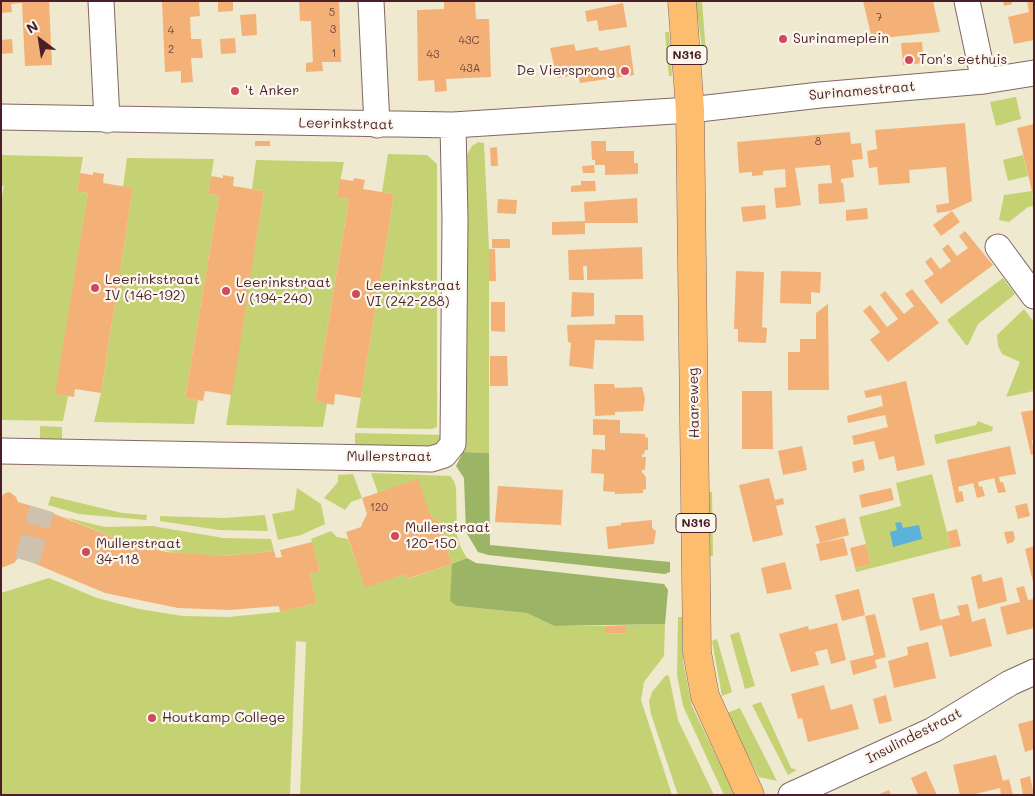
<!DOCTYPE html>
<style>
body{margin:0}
#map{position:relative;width:1035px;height:796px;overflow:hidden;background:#efe9cf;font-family:Mali,sans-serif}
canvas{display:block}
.frame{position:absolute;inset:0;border:2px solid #4a1f2b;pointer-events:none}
.north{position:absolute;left:15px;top:15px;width:50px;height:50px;-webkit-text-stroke:4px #fbf7ec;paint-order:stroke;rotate:329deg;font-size:14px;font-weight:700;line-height:20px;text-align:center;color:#4a1f2b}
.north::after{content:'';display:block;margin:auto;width:18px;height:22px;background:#4a1f2b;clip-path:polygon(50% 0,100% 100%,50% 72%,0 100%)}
</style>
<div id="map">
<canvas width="1035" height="796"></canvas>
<div class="frame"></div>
<div class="north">N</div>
</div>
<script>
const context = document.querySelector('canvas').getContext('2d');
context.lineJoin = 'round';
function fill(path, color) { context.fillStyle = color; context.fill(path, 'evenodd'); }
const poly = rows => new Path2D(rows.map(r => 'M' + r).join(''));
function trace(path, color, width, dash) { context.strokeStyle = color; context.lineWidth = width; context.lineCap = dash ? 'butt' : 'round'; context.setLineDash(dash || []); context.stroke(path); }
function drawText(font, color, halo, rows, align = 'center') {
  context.font = font + ' Mali,sans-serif'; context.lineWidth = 4.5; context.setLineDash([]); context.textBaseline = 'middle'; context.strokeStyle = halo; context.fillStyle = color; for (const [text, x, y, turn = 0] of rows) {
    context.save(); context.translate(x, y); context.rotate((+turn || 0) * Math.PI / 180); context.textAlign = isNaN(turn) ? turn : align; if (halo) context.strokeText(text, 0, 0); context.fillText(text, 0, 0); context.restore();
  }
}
fill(poly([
 [695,1,702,1,706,53,703,53],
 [665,32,669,32,672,76,669,76],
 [1016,97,1021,119,996,126,990,102],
 [478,142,484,143,489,249,489,453,463,452,464,160,472,146],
 [388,154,427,155,437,164,437,427,432,429,356,428,394,194,382,192],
 [1,155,83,157,77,191,88,193,56,394,68,396,63,421,1,420,1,202,4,186,1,185],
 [1023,155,1028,176,1008,181,1003,160],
 [127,158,214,159,208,194,219,195,185,398,198,400,194,424,94,422,101,393,133,188,123,187],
 [256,160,344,162,337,196,349,199,315,401,327,403,323,427,226,425,264,191,252,189],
 [1032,191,1034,206,1028,207,1009,222,999,220,1004,195],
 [1003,278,1015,294,978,324,968,345,966,345,947,320],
 [1024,309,1034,322,1034,391,1006,397,1020,362,1002,354,998,346,997,335],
 [978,421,993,427,992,431,936,444,934,435,976,425],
 [40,426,62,427,62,443,40,443],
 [355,433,443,435,440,441,429,449,355,449],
 [371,473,450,476,454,481,456,488,457,535,461,548,467,558,452,564,457,606,527,613,554,626,605,626,605,634,626,633,626,625,665,624,664,656,644,682,641,700,672,795,300,795,306,642,296,641,290,795,1,795,1,593,49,578,97,598,139,609,183,616,228,617,280,612,317,603,310,574,320,571,311,539,331,531,337,537,348,539,365,587,405,574,407,579,452,564,437,518,432,519,378,493],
 [353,474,362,498,351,502,345,510,324,498,338,482,338,475],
 [932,474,951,548,856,572,855,568,871,564,859,517,901,506,896,483],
 [297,488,321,504,325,524,301,535,278,540,272,514,294,510],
 [709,492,712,492,713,556,709,556],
 [51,496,122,513,147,515,146,520,79,514,48,505],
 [265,515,268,531,219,530,160,521,160,516,224,518],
 [64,517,105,527,152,526,224,538,271,539,274,551,224,556,182,554,125,542],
 [678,617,682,617,683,661,692,706,735,795,724,795,683,706,677,675],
 [739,632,755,686,745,689,730,635],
 [717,639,732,692,722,696,712,641],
 [666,675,669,676,678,720,714,795,678,795,651,714,649,701,652,692],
 [761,702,791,768,797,770,788,775,752,705],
 [740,708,777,781,759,777,740,741,727,713]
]), '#c5d273');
fill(poly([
 [463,452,489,453,490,545,670,562,670,572,665,574,488,555,478,552,466,532,464,478,456,466],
 [467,558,476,563,664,584,668,590,665,624,554,626,527,613,457,606,450,601,452,564]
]), '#9cb465');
fill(poly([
 [901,522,903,528,919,525,922,539,893,547,890,532,897,530,895,523]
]), '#5db2d9');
fill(poly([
 [1,1,49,1,52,65,25,66,22,3,11,4,12,12,1,13],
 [162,1,199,1,200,16,190,17,191,39,201,39,203,58,191,58,193,82,181,83,181,71,165,72],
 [218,1,233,1,233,11,218,12],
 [299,1,339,1,341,62,322,62,323,71,306,72,306,63,313,62,311,21,300,21],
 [444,1,475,1,476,19,489,19,491,77,446,79,447,91,435,92,434,80,418,81,417,10,444,9],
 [863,1,933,1,940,32,872,39],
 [1003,1,1012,1,1012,4,1004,6],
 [1027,1,1034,1,1034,40,1014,44,1008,17,1029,12],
 [623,3,627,27,599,31,597,20,587,22,585,11],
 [256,14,257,35,242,36,240,15],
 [235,38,236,53,221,54,220,39],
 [12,39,13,53,1,54,1,40],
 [922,42,924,63,903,65,901,43],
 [574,44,576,51,597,47,600,51,630,45,634,75,580,83,578,75,557,78,550,48],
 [965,123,972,201,950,211,937,213,936,205,949,203,946,167,909,170,910,183,879,185,877,167,869,168,867,151,877,149,875,130],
 [1034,124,1034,196,1033,196,1017,128],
 [850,132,851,144,861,143,863,159,852,160,854,177,841,179,841,183,843,182,845,202,819,204,818,184,832,183,830,165,795,168,801,205,788,207,776,208,774,188,786,187,785,169,763,171,763,175,752,176,752,172,739,173,737,142],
 [255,141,270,141,270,146,255,146],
 [591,141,606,141,606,151,634,151,634,163,638,163,638,174,605,175,605,165,595,165,595,160,592,160],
 [497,147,498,166,491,166,490,148],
 [594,165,595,173,583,173,582,166],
 [93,172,104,174,103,183,133,188,101,393,75,389,74,397,55,394,88,193,77,191,80,173,93,175],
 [223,175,234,177,233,186,264,191,232,395,205,391,203,401,185,398,219,195,208,194,211,176,223,178],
 [354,178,365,180,363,189,394,194,361,398,335,394,334,405,315,401,349,199,337,197,340,179,353,181],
 [581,181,595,181,596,191,571,192,571,186,581,185],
 [637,198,638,223,585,223,585,234,552,235,552,222,585,221,584,202],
 [498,199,517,200,516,214,497,213],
 [765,205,766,219,743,222,741,207],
 [867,208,868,219,846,221,846,210],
 [952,211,960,222,941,236,933,225],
 [965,231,993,265,941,304,924,281,934,274,925,262,931,257,940,269,951,261,942,249,948,244,957,256,968,248,959,236],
 [492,239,510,239,510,248,492,248],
 [642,247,643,279,587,280,587,266,583,266,584,280,569,280,568,250],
 [489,249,495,249,496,281,489,281],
 [736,271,764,272,762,327,767,328,766,343,738,342,738,329,734,329],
 [781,271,821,272,820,293,811,292,811,304,780,303],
 [912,289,939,323,888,362,870,340,880,332,863,311,870,305,887,327,898,319,880,295,885,291,904,314,914,306,905,294],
 [572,292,594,293,594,316,571,317],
 [491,302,505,302,505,332,491,331],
 [828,304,829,390,788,390,788,352,800,352,800,339,816,339,816,313],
 [615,315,643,315,644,341,595,340,593,369,569,366,571,343,568,342,567,325,615,324],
 [490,356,507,356,508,386,490,386],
 [906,381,925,465,897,471,894,456,879,460,874,441,854,445,852,436,888,427,885,415,848,423,847,416,883,406,881,395,866,398,864,391],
 [594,384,614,384,615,388,642,387,645,399,643,411,615,412,615,415,595,416],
 [742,391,772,391,773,449,742,449],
 [1034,410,1034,439,1032,440,1034,454,1031,455,1021,412],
 [593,419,620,420,620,433,645,434,645,437,648,438,648,450,645,450,644,455,642,454,642,457,646,457,645,470,642,470,642,472,646,477,646,489,643,490,643,493,615,494,615,492,603,491,604,474,591,473,592,449,605,450,605,435,593,435],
 [802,446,807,470,783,475,778,451],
 [1010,446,1016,474,999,477,1000,482,1003,482,1006,492,998,493,994,478,978,482,979,487,982,486,985,496,977,498,973,483,958,487,959,492,962,491,964,501,956,503,947,460],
 [863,459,865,470,854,473,852,462],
 [769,478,775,500,783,498,784,504,776,506,783,535,753,542,739,485],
 [418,479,432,519,437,518,452,564,406,579,405,574,365,588,346,532,361,527,363,522,367,514,362,498],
 [498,486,563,490,561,525,495,522],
 [891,488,894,500,862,508,859,495],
 [10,492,16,497,18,502,42,509,125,542,167,552,224,556,274,551,276,558,282,557,280,550,312,542,320,571,310,574,317,603,280,612,279,606,229,610,178,608,105,593,19,557,14,563,1,568,1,497,5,493],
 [1027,503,1030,516,1018,519,1015,506],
 [845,518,849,535,820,543,815,526],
 [652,520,652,528,656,531,654,544,608,549,606,527,621,525,621,523],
 [957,529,961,546,951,548,947,532],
 [1013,531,1015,538,1013,542,1007,544,1004,532],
 [844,538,848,555,820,561,816,544],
 [866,544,871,564,855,568,850,548],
 [1034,546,1034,582,1033,582,1025,549],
 [785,562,792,589,767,594,761,568],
 [981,574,983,582,1002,577,1007,601,978,609,971,577],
 [1024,586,1028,600,1034,599,1034,628,1007,635,1000,607,1020,602,1016,588],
 [859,589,865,615,842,621,835,595],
 [934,593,940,620,960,615,957,606,968,604,972,622,985,618,992,646,950,657,942,625,920,631,912,598],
 [875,614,886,657,875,660,877,668,853,675,850,661,874,655,865,616],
 [837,623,846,660,831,664,827,649,815,652,819,665,791,672,779,634,808,626,809,630],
 [626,625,626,633,605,634,605,626],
 [928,642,936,678,894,688,888,661,908,655,907,647],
 [824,685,831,710,852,704,859,729,808,742,802,718,798,719,791,694],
 [886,695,892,721,879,724,873,699],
 [1034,720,1034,749,1025,752,1018,724],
 [996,755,1003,781,1009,779,1013,795,1001,795,1000,788,971,795,960,795,953,765],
 [926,771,937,795,918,795,911,778],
 [1030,776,1034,795,1023,795,1020,779],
 [889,790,891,795,877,795]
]), '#f3b178');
trace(poly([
 [27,561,42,509]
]), '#cec1ae', 25, [25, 12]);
const minor = poly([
 [101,1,107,120],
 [371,1,377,125],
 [967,1,984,81],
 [1,117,453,125,690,110,820,95,984,81,1034,73],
 [998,247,1034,296],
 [1,451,431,459,444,455,453,444,455,219,453,125],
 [791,795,933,730,1010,683,1034,672]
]);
const major = poly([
 [682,1,690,110,697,652,705,696,750,795]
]);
trace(minor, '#846664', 27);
trace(major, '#846664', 29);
trace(minor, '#fff', 25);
trace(major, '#fcbd6f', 28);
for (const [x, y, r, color] of [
 [783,39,5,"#d1495b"],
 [909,60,5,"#d1495b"],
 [625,71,5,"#d1495b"],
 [235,91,5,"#d1495b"],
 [95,288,5,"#d1495b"],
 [226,291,5,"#d1495b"],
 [356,294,5,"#d1495b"],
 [395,536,5,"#d1495b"],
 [86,552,5,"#d1495b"],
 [152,718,5,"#d1495b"]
]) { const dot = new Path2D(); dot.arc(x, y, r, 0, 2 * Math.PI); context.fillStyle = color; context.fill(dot); trace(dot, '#fbf7ec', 2); }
drawText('11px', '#74443e', null, [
 ["5",332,13],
 ["7",879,18],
 ["3",333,30],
 ["4",171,31],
 ["43C",469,41],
 ["2",171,50],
 ["1",334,54],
 ["43",433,55],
 ["43A",470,69],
 ["8",818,142],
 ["120",379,508]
]);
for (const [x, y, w] of [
 [687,55,40],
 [696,523,40]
]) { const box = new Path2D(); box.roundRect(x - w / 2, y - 9.5, w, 19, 4); context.fillStyle = '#fbf7ec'; context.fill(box); trace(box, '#4a1f2b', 1); }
drawText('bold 12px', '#4a1f2b', null, [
 ["N316",687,55],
 ["N316",696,523]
]);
drawText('14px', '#4a1f2b', '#fbf7ec', [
 ["Surinameplein",793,39],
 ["Ton's eethuis",919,60],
 ["De Viersprong",615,71,"right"],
 ["'t Anker",245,91],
 ["Leerinkstraat",105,280],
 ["IV (146-192)",105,296],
 ["Leerinkstraat",236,283],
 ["V (194-240)",236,299],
 ["Leerinkstraat",366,286],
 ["VI (242-288)",366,302],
 ["Mullerstraat",405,528],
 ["120-150",405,544],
 ["Mullerstraat",96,544],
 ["34-118",96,560],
 ["Houtkamp College",162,718]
], 'left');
drawText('14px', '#4a1f2b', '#fbf7ec', [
 ["Surinamestraat",862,91,-5],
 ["Leerinkstraat",346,124,1],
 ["Haareweg",694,403,-91],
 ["Mullerstraat",389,457],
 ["Insulindestraat",914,736,-27]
]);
</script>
